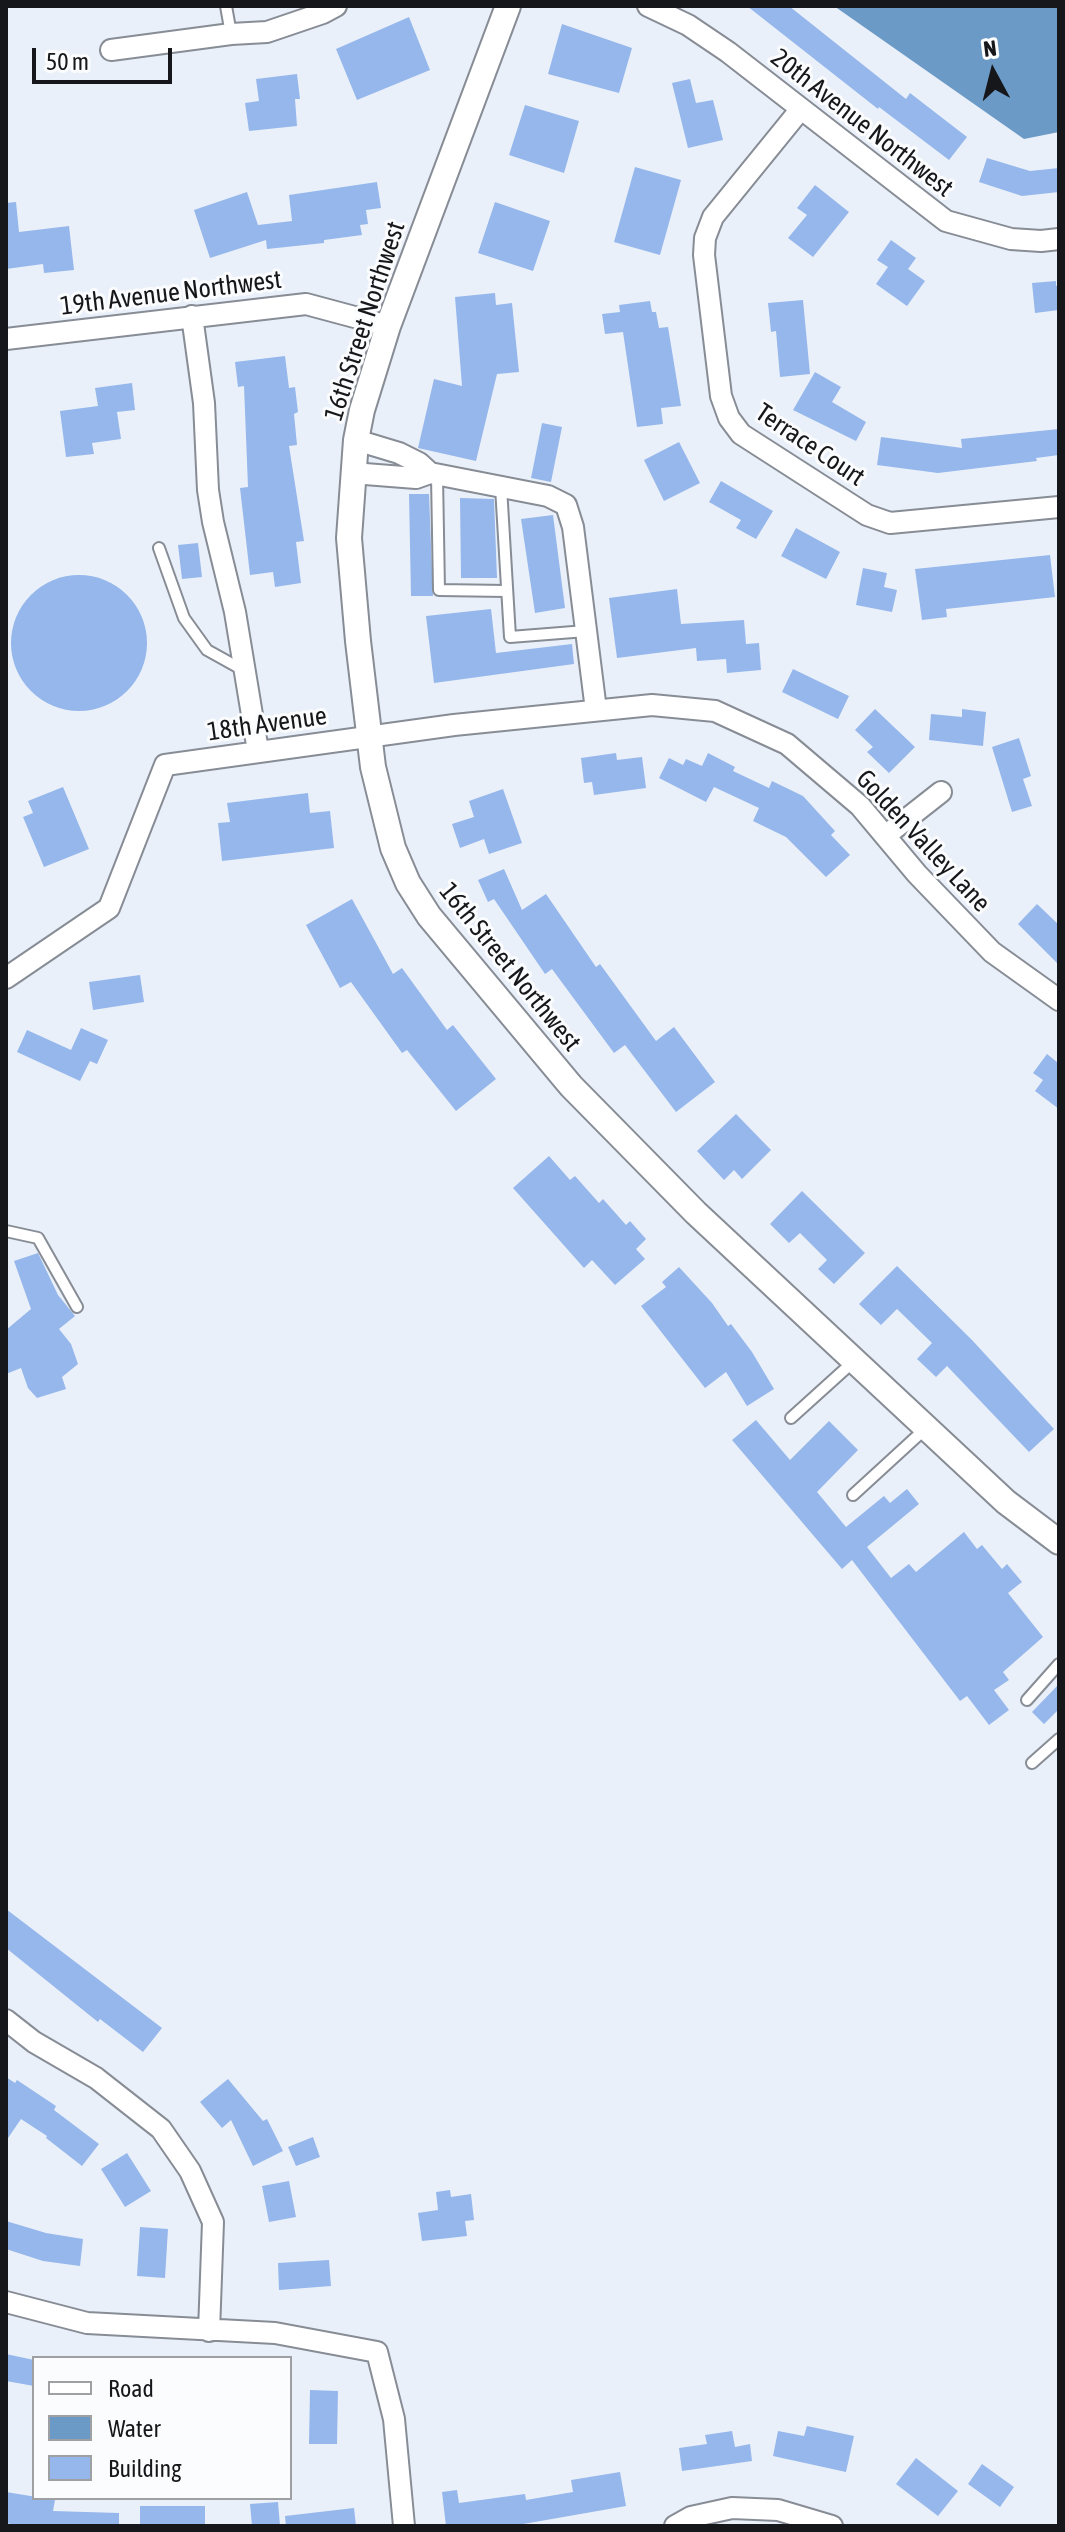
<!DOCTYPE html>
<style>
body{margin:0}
#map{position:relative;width:1065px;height:2532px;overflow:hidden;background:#eaf0f9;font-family:"Asap Condensed",sans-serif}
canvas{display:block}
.frame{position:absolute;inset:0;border:8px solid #15171a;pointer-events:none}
.legend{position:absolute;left:32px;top:2356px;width:260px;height:144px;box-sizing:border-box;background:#fbfcfe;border:2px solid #9fa0a3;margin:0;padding:10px 14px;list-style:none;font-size:24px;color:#15171a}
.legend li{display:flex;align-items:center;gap:16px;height:40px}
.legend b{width:40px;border:2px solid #9fa0a3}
.north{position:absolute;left:953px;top:32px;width:80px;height:80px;-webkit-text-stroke:6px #fbfcfe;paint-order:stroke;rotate:353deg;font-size:22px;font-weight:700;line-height:32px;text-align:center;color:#15171a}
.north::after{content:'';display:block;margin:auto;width:28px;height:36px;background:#15171a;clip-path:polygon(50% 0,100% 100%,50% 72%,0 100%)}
.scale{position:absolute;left:32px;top:48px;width:140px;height:36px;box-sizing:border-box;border:4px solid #15171a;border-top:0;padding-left:10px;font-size:24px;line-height:28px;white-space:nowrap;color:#15171a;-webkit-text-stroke:6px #fbfcfe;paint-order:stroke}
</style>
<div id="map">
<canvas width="1065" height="2532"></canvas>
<div class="frame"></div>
<ul class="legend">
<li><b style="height:10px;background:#fff"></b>Road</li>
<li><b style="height:22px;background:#6b9ac7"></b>Water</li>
<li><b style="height:22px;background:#95b7ec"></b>Building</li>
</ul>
<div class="north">N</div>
<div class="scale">50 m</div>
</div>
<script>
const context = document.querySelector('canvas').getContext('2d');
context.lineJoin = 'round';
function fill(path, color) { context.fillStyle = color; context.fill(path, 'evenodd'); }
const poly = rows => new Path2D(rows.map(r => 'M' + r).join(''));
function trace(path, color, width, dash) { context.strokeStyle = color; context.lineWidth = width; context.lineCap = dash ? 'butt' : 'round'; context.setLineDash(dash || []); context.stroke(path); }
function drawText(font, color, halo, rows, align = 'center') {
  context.font = font + ' "Asap Condensed",sans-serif'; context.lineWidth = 6; context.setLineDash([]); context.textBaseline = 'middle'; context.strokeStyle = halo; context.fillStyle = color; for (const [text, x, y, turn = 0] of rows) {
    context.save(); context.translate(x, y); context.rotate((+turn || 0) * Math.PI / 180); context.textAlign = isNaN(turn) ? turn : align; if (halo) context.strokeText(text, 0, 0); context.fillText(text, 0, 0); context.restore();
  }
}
fill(poly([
 [834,6,1059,6,1059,132,1024,139]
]), '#6b9ac7');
fill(poly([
 [747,6,789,6,906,99,910,93,967,137,949,160,879,107,878,109],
 [409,17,430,70,357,100,336,49],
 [562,24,632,48,619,93,548,74],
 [297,74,300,99,295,99,297,126,249,131,245,103,259,101,256,79],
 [690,79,696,103,713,100,723,140,688,148,672,83],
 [525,105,579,121,564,173,509,155],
 [987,158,1030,171,1059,168,1059,192,1022,196,979,182],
 [635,167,681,180,660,255,614,242],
 [377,182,381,208,366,210,368,224,360,225,362,235,324,240,324,243,267,249,266,240,210,258,194,210,247,192,258,225,292,221,289,195],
 [815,185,849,212,813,257,788,238,807,215,797,208],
 [16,202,19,232,69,226,74,270,44,273,43,264,6,269,6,203],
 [495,202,550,221,533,271,478,253],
 [891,240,916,258,908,269,925,281,907,306,876,284,888,267,877,260],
 [1056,281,1056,286,1059,285,1059,310,1035,313,1032,283],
 [495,293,496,305,512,303,519,372,497,374,476,461,418,448,434,379,462,386,455,297],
 [803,300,810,374,780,377,776,331,771,332,768,303],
 [650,301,652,312,656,312,659,328,668,327,681,406,661,408,663,424,637,427,623,332,605,334,602,314,620,312,619,305],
 [285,356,289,388,295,387,298,412,294,414,297,445,289,446,304,541,296,542,301,583,275,587,273,572,250,575,240,488,248,487,244,386,238,387,235,362],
 [815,372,841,387,832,402,866,422,856,441,793,410],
 [132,383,135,410,117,412,121,439,92,443,94,454,66,457,60,411,98,406,95,388],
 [542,423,562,427,551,482,531,478],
 [1059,429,1059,455,1036,458,1037,461,938,473,877,465,881,437,962,448,961,439],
 [679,442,700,483,664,501,644,460],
 [721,481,773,511,756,539,736,528,741,520,709,502],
 [409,494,429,494,433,596,411,596],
 [460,498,494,499,497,578,461,578],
 [553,515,565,608,535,613,521,519],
 [796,528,840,552,826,579,781,556],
 [198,543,202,577,182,579,178,545],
 [1050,555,1055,597,946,609,947,617,922,620,915,569],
 [863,568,887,573,884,587,897,590,892,612,856,605],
 '11 643a68 68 0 1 1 136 0a68 68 0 1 1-136 0Z',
 [677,589,681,624,744,620,746,644,759,643,761,670,727,673,726,659,697,661,696,648,617,658,609,598],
 [491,609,496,653,572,644,574,664,434,683,426,616],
 [793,669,849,696,838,719,782,692],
 [875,709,915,747,889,773,867,752,873,747,855,730],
 [962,709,986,712,983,746,929,740,931,714,962,717],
 [1019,738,1031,776,1023,779,1032,806,1012,812,992,747],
 [616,753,617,760,642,757,646,788,594,795,592,782,584,783,581,758],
 [708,753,735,767,733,771,769,788,772,781,803,796,835,831,831,835,850,855,826,877,786,837,753,821,759,808,714,787,706,802,659,778,669,758,683,765,686,759,702,766],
 [63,787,89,849,44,867,23,817,33,813,28,801],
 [503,789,522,843,489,854,484,839,460,848,452,824,474,817,469,801],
 [308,793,310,813,330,811,334,848,222,861,218,823,230,822,227,803],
 [504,869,522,910,546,894,596,967,600,964,656,1041,674,1027,715,1082,676,1112,625,1045,614,1053,552,969,545,974,494,899,488,902,478,880],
 [352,899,393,974,402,968,447,1030,453,1025,496,1079,456,1111,407,1050,402,1053,351,982,340,988,306,925],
 [1037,904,1059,925,1059,965,1018,924],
 [140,975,144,1002,93,1010,89,982],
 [81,1028,108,1040,97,1064,90,1061,80,1081,17,1052,27,1030,71,1050],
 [1047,1054,1057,1062,1059,1058,1059,1109,1035,1091,1043,1080,1033,1073],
 [736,1114,771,1150,742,1179,734,1170,724,1180,697,1151],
 [549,1156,570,1180,575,1176,599,1203,603,1199,626,1225,630,1221,646,1239,636,1249,645,1259,615,1285,592,1260,584,1268,513,1188],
 [802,1191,865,1253,834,1284,818,1269,827,1260,800,1233,789,1243,770,1224],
 [38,1253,58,1295,75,1316,59,1329,71,1344,78,1364,62,1377,66,1389,37,1398,28,1388,21,1368,6,1374,6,1330,31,1309,14,1261],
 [897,1266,972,1340,1054,1429,1029,1452,947,1366,936,1377,917,1359,932,1343,897,1309,881,1325,859,1304],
 [679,1267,712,1303,728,1326,731,1324,752,1352,774,1389,747,1406,726,1372,705,1388,641,1306,666,1287,662,1282],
 [756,1420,790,1460,829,1421,858,1450,817,1492,846,1527,884,1496,890,1503,907,1489,919,1504,867,1547,891,1578,909,1564,916,1572,964,1532,977,1549,982,1545,1002,1569,1007,1564,1022,1582,1008,1593,1043,1637,1003,1672,1009,1680,994,1690,1009,1710,989,1725,967,1696,960,1701,852,1560,842,1569,732,1440],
 [1059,1684,1059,1709,1044,1724,1032,1712],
 [6,1909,162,2028,143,2052,100,2019,98,2022,6,1948],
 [6,2077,15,2083,17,2080,56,2106,54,2110,99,2144,82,2166,46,2138,47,2136,21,2119,6,2141],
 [228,2079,263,2121,267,2119,283,2151,253,2166,231,2120,222,2128,200,2102],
 [313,2137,320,2157,296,2166,288,2147],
 [127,2153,151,2191,125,2207,101,2169],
 [289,2181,296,2217,269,2222,262,2186],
 [450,2190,451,2197,471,2194,474,2220,465,2221,467,2236,422,2241,418,2213,438,2210,436,2192],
 [6,2221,46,2233,83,2239,80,2266,43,2261,6,2249],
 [140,2227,168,2229,165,2278,137,2276],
 [329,2260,331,2286,279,2290,278,2263],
 [6,2354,34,2360,34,2386,6,2381],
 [310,2390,338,2391,337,2444,309,2444],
 [807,2426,854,2436,846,2472,773,2456,778,2431,804,2436],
 [732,2431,735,2447,750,2444,752,2461,682,2471,679,2448,707,2444,705,2435],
 [916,2458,958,2491,938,2516,896,2484],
 [982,2464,1014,2487,1000,2507,968,2484],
 [620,2472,626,2506,512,2526,446,2526,442,2492,457,2490,459,2503,525,2494,526,2500,573,2492,571,2480],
 [6,2492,55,2500,53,2511,119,2513,119,2526,20,2526,6,2523],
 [278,2502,280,2526,252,2526,250,2504],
 [140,2506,205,2506,205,2526,140,2526],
 [354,2508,356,2526,286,2526,285,2516]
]), '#95b7ec');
const service = poly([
 [226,6,231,34],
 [437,476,439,590,506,591],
 [501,487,510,637,586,631],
 [159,548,184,618,207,650,243,670],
 [6,1231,38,1238,77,1307],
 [791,1418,853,1362],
 [853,1495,925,1429],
 [1027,1700,1059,1664],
 [1032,1763,1059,1739]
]);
const minor = poly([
 [648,6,688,25,728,52,946,221,1011,239,1041,241,1059,239],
 [111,50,231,34,267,32,323,13,336,6],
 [800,110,713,217,705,238,704,255,721,396,729,418,741,434,867,515,890,523,1059,507],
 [192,316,204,403,208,490,213,522,235,612,258,751],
 [6,339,306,304,388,326],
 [356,440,399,453,419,463,430,473,548,496,566,505,573,527,596,710],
 [352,473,416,478,430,473],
 [885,836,941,792],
 [6,978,109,908,165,765,454,725,652,705,715,711,787,744,860,806,917,874,992,952,1059,1000],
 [6,2020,34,2042,96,2078,161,2129,190,2171,213,2222,209,2331],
 [6,2302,87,2323,275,2333,377,2352,394,2419,404,2526],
 [675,2526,691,2517,732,2508,778,2510,832,2526]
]);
const tertiary = poly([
 [508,6,388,326,362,410,356,440,349,538,358,641,373,767,393,848,408,883,429,916,571,1086,696,1213,1006,1502,1059,1542]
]);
trace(service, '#878c95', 14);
trace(minor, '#878c95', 24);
trace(tertiary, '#878c95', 28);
trace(service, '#fff', 10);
trace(minor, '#fff', 20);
trace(tertiary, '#fff', 24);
drawText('26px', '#15171a', '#fbfcfe', [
 ["20th Avenue Northwest",862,123,38],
 ["19th Avenue Northwest",171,293,-7],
 ["16th Street Northwest",365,321,-72],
 ["Terrace Court",810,445,34],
 ["18th Avenue",267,724,-8],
 ["Golden Valley Lane",923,841,47],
 ["16th Street Northwest",510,967,51]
]);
</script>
